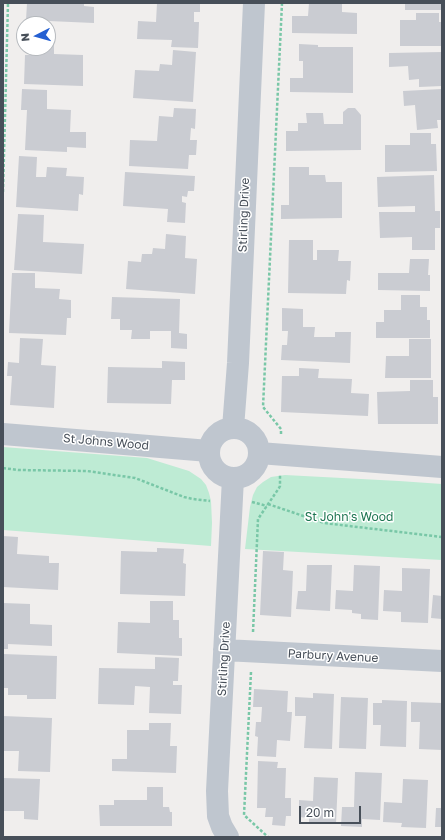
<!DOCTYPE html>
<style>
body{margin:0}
#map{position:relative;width:445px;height:840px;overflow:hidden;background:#f0eeed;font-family:"Golos Text",sans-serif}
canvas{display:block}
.frame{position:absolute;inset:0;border:4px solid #474f59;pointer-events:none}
.north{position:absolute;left:16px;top:16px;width:40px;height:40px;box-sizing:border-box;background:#fff;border:1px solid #b5b9bd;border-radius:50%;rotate:264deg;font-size:11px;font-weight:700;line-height:16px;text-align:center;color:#474f59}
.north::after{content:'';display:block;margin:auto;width:14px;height:18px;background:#2560d2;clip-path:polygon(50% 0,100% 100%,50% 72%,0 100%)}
.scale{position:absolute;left:299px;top:806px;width:62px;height:18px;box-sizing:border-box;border:2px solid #474f59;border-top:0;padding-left:5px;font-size:12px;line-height:14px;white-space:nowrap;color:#474f59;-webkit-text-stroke:3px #fff;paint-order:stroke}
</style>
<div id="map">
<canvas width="445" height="840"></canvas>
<div class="frame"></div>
<div class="north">N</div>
<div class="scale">20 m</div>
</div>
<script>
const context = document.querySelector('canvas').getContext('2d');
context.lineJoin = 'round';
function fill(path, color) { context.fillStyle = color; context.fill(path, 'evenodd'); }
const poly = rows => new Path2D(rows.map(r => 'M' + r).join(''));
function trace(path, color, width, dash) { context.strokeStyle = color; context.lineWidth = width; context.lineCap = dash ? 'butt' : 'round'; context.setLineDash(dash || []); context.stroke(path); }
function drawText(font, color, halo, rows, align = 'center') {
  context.font = font + ' "Golos Text",sans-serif'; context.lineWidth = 3; context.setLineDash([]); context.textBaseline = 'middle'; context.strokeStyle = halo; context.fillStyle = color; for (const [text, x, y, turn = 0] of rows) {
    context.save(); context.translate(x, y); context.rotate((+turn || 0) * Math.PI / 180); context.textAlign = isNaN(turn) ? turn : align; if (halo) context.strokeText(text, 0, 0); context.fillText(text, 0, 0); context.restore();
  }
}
fill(poly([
 [3,447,147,458,189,471,201,479,206,485,209,493,211,501,212,523,211,546,3,530],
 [285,475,399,481,442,484,442,560,245,549,250,507,253,495,257,487,263,482,271,477]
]), '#beebd4');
fill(poly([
 [27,3,84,3,84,6,94,7,94,23,26,20],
 [157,3,200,3,200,12,194,12,194,22,199,22,198,48,171,47,172,40,137,39,138,21,156,22],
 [309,3,342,3,342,12,357,13,357,34,292,33,292,16,308,16],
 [405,3,442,3,442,10,405,10],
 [416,13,439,13,439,22,442,22,442,46,400,46,400,20,416,20],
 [48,30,54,30,54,54,83,55,83,86,24,84,25,55,30,55,30,48,48,48],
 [299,44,318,45,318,47,353,47,353,93,290,92,290,78,303,78,303,61,299,61],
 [173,50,196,52,193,102,133,98,135,70,159,71,160,64,172,65],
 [442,52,442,86,419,87,419,79,409,80,408,66,389,67,389,53],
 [22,89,47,90,47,109,71,110,70,132,86,132,86,148,67,147,67,152,25,150,27,110,21,110],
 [442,89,442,120,437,120,438,128,417,130,415,105,404,106,403,91],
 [174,108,196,109,195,129,191,128,190,140,197,140,196,155,189,155,188,169,129,166,130,140,157,141,159,116,173,117],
 [348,108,355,108,361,115,361,150,286,151,286,131,298,131,298,123,307,123,306,113,323,113,324,124,343,124,343,112],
 [410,133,431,133,431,144,436,144,437,171,385,172,385,145,410,145],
 [19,156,37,157,36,177,46,177,47,167,67,168,66,176,84,177,83,195,79,194,78,211,16,207],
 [289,167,309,167,309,175,325,175,326,182,342,182,342,218,281,219,281,205,289,205],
 [125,172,195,176,194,191,188,191,187,197,182,196,182,202,186,203,185,223,167,222,168,209,123,206],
 [434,175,435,211,440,211,440,228,435,228,435,250,412,250,412,237,380,238,379,212,415,212,415,206,378,207,377,177],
 [18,214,44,215,43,242,84,244,82,274,14,270],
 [166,234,186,236,185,258,197,259,195,294,126,289,128,261,141,262,142,254,152,254,153,248,165,249],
 [289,240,313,240,313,260,317,260,317,250,339,250,338,261,351,261,350,281,347,280,346,294,288,293],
 [410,259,429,259,428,275,430,275,430,291,378,290,378,273,409,273],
 [12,273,35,273,35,288,60,289,59,299,71,300,71,318,67,318,66,335,9,333],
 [401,295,420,295,420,307,427,307,427,320,430,320,430,338,376,338,376,322,384,322,384,310,401,310],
 [112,297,180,299,179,333,187,334,187,349,171,348,171,331,150,331,150,339,131,339,132,330,120,330,120,319,111,319],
 [282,308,303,309,303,327,315,327,314,337,335,337,335,332,351,332,350,363,281,360,282,345,287,345,288,331,282,331],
 [20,338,43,339,41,365,56,366,54,408,10,405,12,376,7,376,8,362,19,363],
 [409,339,431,339,431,378,385,378,386,356,409,356],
 [162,361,185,362,185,380,172,380,171,404,107,403,108,367,162,368],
 [299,368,319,369,318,378,352,379,351,393,369,394,368,416,281,412,282,376,299,376],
 [410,380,433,380,433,397,438,397,438,424,378,424,377,392,410,391],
 [3,536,18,537,17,554,49,556,49,563,59,563,58,590,3,587],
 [157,548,184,549,183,563,186,564,185,596,120,594,121,551,157,552],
 [263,551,284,552,283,570,293,571,291,617,260,615],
 [307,565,332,565,330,611,296,609,298,591,306,591],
 [354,565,380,566,378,620,361,619,361,614,352,613,352,610,335,609,336,590,353,591],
 [402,568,430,569,428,623,401,622,401,612,383,611,384,590,402,591],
 [433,595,442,596,442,619,431,618],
 [150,601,173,601,173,620,179,620,179,638,182,638,182,656,117,653,118,622,150,623],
 [3,603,30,604,30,624,52,625,52,646,8,644,8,649,3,649],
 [3,654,57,656,56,699,27,699,27,695,8,695,8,688,3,688],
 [155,657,179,658,178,681,173,681,173,685,182,685,181,714,149,713,150,687,135,686,134,705,98,704,99,668,155,669],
 [254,689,288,691,287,712,292,712,290,741,277,740,276,757,257,756,258,737,255,736,256,722,261,722,262,707,253,707],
 [313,693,334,694,332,749,304,748,306,716,295,716,295,697,313,698],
 [341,697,368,698,366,749,339,748],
 [382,700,407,701,406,747,380,746,381,725,373,725,373,703,382,703],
 [411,702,442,703,442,750,419,749,420,722,411,722],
 [3,716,52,718,50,772,18,771,19,751,3,751],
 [149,723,171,723,170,746,177,746,176,773,112,771,112,759,127,759,127,730,149,730],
 [258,761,278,762,277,768,286,768,285,798,291,798,291,816,286,816,285,826,272,825,273,817,265,817,266,808,257,808],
 [355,772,382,773,380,820,362,819,362,827,341,826,342,807,354,807],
 [314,777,338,778,336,824,309,823,309,818,299,817,299,800,313,801],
 [3,778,40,779,38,820,24,819,24,811,3,811],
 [403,779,428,780,426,828,401,827,402,823,383,822,384,802,402,803],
 [147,787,163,787,163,807,169,807,170,812,172,812,172,826,100,826,99,805,114,805,114,800,147,800],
 [436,808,442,808,442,827,435,827]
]), '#caccd2');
trace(poly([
 [3,192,8,3],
 [281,434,281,429,263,407,282,3],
 [3,468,18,470,87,471,135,478,184,497,193,499,210,501],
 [252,502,267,506],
 [268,504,324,523,442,537],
 [253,632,258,519,279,488,280,486,280,475],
 [251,672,244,815,268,837]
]), '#79c7a7', 2.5, [3, 2]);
trace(poly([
 '209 453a25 25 0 1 1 50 0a25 25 0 1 1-50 0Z',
 [233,428,238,363,254,3],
 [3,434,209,451],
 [259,453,442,467],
 [224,650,442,661],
 [228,837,222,827,218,816,217,791,233,478]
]), '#bfc6cf', 22);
drawText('12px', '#474f59', '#fff', [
 ["Stirling Drive",244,215,-88],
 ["St Johns Wood",106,442,5],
 ["Parbury Avenue",333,656,3],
 ["Stirling Drive",224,659,-87]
]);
drawText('12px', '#1d7551', '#fff', [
 ["St John's Wood",349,517]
]);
</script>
